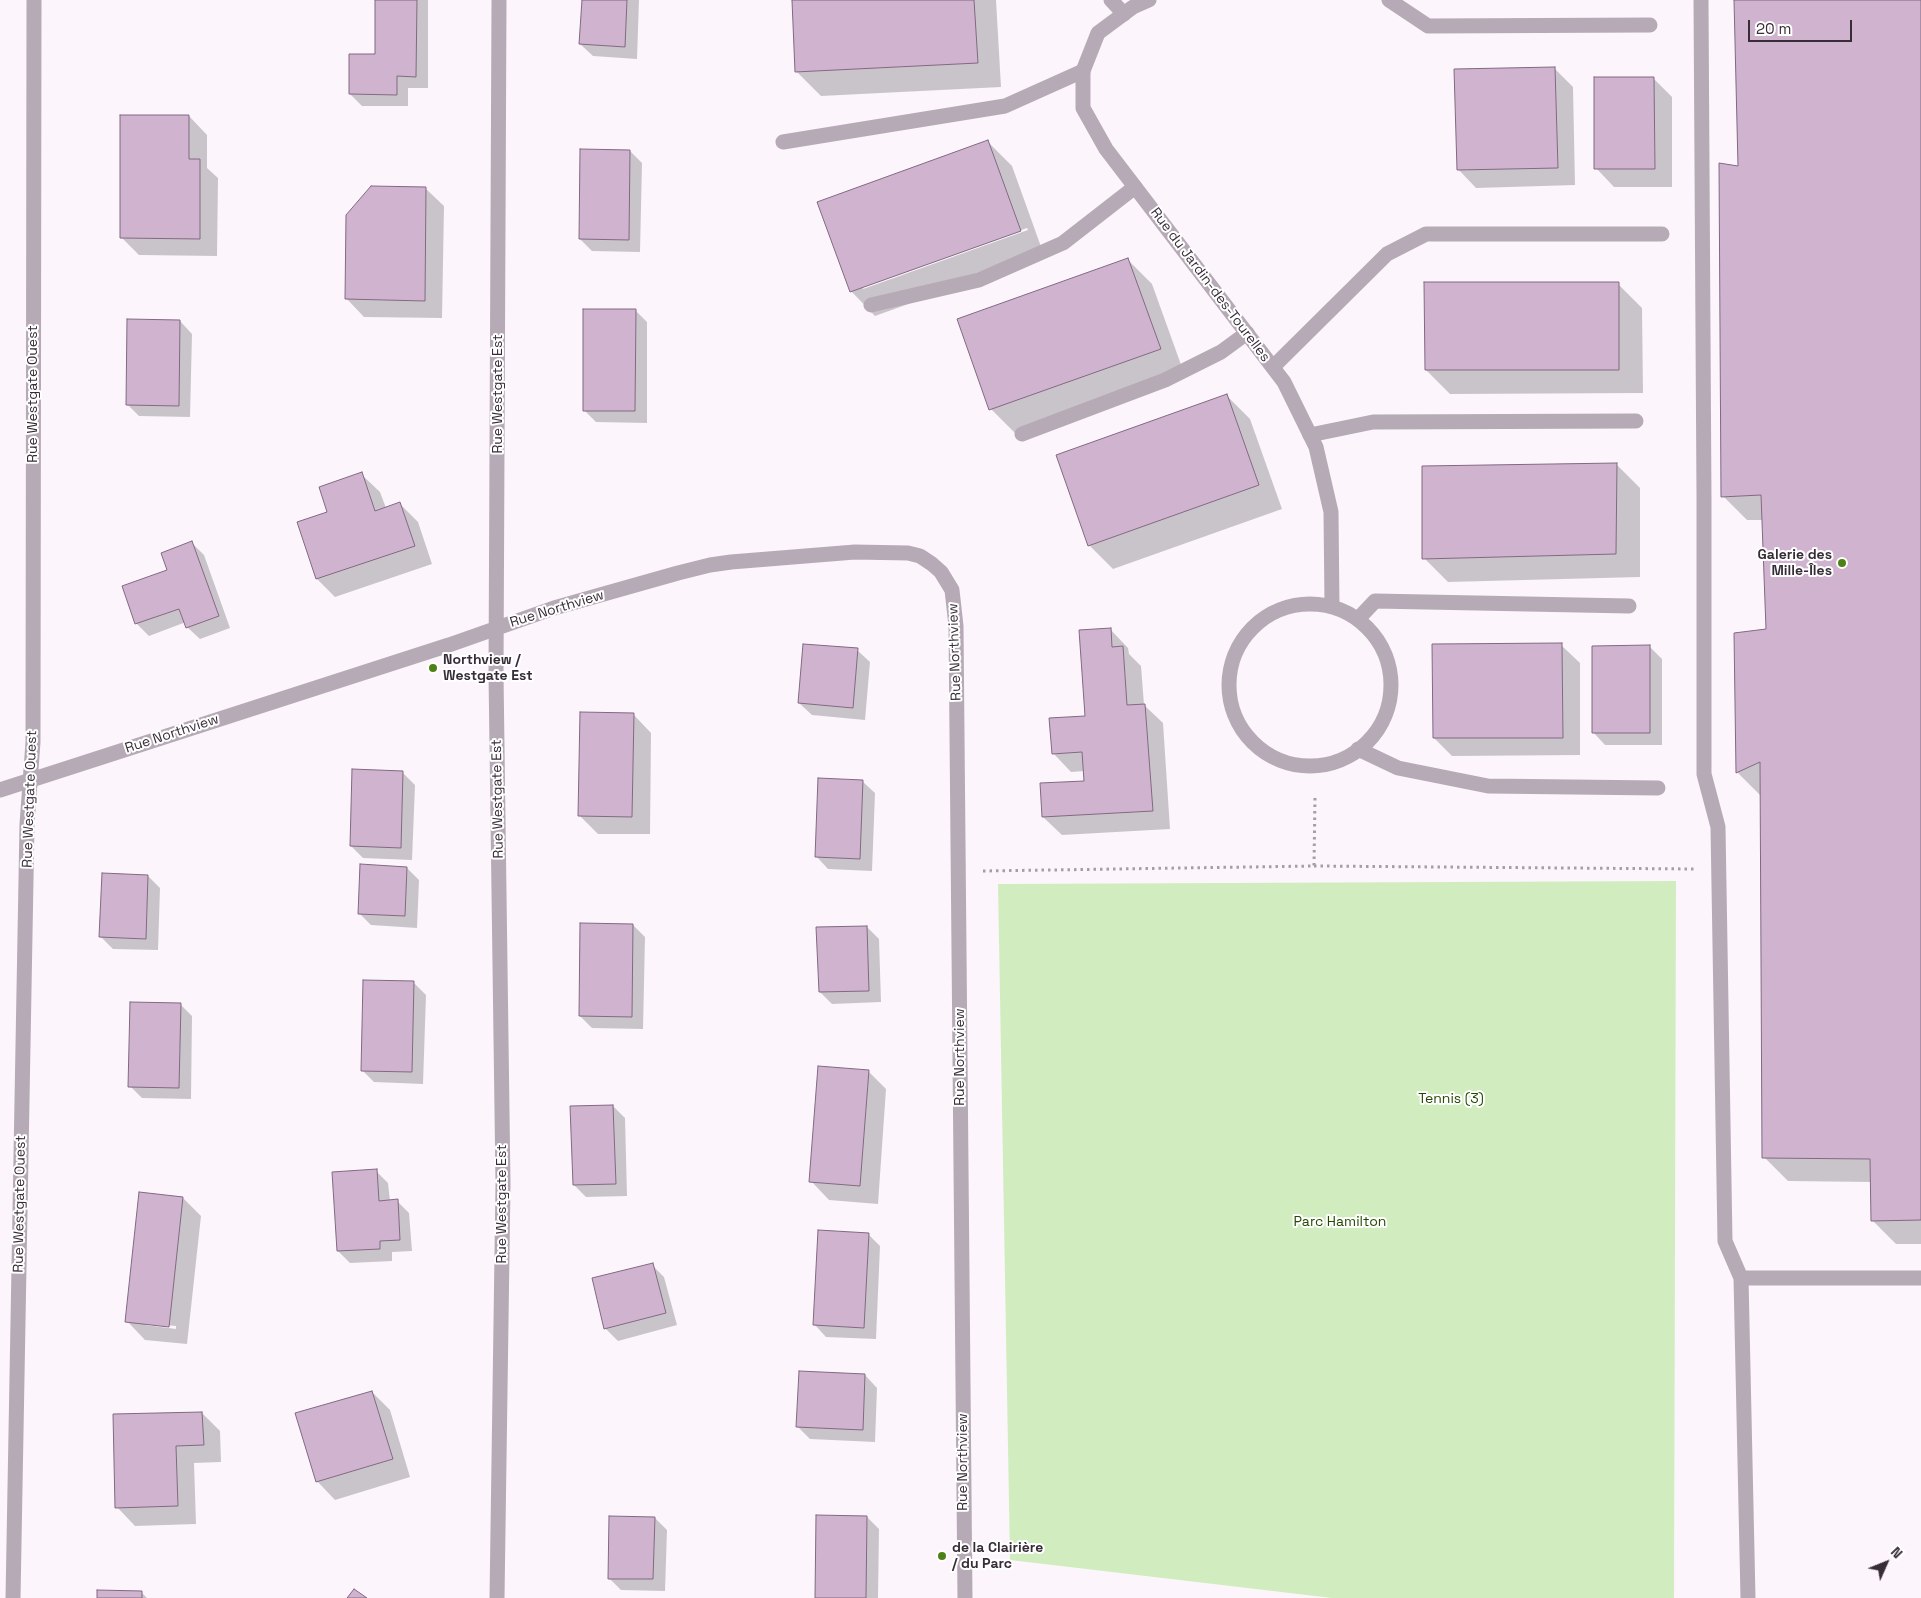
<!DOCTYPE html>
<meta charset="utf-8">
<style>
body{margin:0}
#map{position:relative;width:1921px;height:1598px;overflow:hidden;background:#fcf6fc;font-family:"Space Grotesk",sans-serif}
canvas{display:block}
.north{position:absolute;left:1861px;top:1538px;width:50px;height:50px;-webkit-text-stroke:4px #fff;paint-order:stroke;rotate:46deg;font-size:14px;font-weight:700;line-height:20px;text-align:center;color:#372d37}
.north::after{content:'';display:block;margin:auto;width:18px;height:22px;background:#372d37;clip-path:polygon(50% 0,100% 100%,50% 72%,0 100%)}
.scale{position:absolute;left:1748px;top:20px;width:104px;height:22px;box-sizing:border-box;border:2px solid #372d37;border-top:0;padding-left:6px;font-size:15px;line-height:18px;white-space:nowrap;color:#372d37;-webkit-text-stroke:4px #fff;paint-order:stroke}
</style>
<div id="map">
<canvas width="1921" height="1598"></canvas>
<div class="north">N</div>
<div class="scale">20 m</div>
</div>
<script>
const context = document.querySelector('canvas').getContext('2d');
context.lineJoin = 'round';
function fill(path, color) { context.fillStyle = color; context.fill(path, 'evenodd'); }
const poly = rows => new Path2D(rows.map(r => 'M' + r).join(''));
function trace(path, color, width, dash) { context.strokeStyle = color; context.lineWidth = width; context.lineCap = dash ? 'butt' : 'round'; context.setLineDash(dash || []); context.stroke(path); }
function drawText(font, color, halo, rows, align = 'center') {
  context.font = font + ' "Space Grotesk",sans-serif'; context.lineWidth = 4; context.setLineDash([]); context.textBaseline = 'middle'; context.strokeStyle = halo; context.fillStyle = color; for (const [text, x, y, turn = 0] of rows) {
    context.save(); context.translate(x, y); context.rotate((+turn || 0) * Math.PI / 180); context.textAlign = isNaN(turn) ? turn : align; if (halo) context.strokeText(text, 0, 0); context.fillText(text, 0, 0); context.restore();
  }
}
fill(poly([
 [1676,881,1674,1598,1332,1598,1010,1560,998,884]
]), '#d1edbf');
fill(poly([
 [377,0,428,0,428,88,408,88,408,106,362,106,350,94,376,56],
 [583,0,639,0,637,59,593,56,580,44],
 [793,0,996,0,1001,87,821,96,797,72],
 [1735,0,1921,0,1921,1244,1896,1244,1872,1220,1872,1182,1788,1181,1764,1157,1761,796,1738,773,1735,634,1767,631,1763,520,1747,520,1723,496,1739,167],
 [1554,68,1573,87,1575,185,1476,188,1458,169],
 [1653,78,1672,97,1672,187,1614,187,1596,168],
 [189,116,207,135,207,168,218,178,217,256,139,255,121,237],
 [988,142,1012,166,1044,255,875,316,851,291],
 [1027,228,1028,230,863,289,863,286],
 [630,151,642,163,640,252,592,251,580,239],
 [425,188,444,206,442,318,364,317,346,298],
 [1128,260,1152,284,1184,373,1015,433,991,409],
 [1618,284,1642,308,1643,393,1450,394,1426,370],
 [635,310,647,322,647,423,596,422,584,410],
 [180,321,192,334,190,417,139,416,127,404],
 [1226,395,1250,419,1282,509,1113,569,1089,545],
 [1616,464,1640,488,1640,577,1448,582,1424,558],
 [361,474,380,492,386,508,400,504,418,522,432,564,335,597,317,579,298,523,329,513],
 [192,543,204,555,230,628,200,639,187,627,186,622,149,636,137,624,123,587,168,571],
 [1110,629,1128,648,1129,654,1141,666,1144,705,1163,723,1170,829,1062,835,1043,817,1085,782,1085,771,1071,772,1053,753,1086,717],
 [1561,645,1580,663,1580,755,1452,756,1434,738],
 [1650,647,1662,659,1662,745,1605,745,1593,732],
 [857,650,870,662,865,720,812,715,799,703],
 [633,714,651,733,650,834,598,834,579,815],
 [402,772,415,785,412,860,363,858,351,846],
 [862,781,875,793,872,871,828,869,816,856],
 [407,868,419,880,417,928,371,925,359,913],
 [148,876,160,888,158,950,113,949,100,936],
 [633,925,645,937,643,1029,592,1028,580,1016],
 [867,927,879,939,881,1002,832,1004,820,992],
 [414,983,426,995,423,1084,374,1082,362,1070],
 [180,1004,192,1016,191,1099,142,1098,130,1086],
 [868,1071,886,1089,878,1204,829,1200,811,1181],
 [613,1106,625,1118,627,1196,586,1197,574,1185],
 [376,1171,388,1183,390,1201,397,1201,409,1213,412,1251,392,1252,392,1261,350,1263,338,1251],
 [183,1198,201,1216,187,1344,145,1340,127,1321],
 [145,1323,176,1326,176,1329,145,1325],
 [868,1234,880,1246,876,1339,826,1337,814,1324],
 [652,1265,664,1277,677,1325,618,1341,605,1328],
 [865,1375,877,1388,875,1442,810,1439,798,1427],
 [372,1392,390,1410,410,1477,335,1500,317,1481],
 [202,1413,220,1431,221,1462,194,1463,196,1524,135,1526,117,1507],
 [867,1517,879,1529,878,1598,817,1598],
 [655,1518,667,1530,665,1591,621,1590,609,1578],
 [142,1593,147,1598,98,1598]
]), '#0003');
const building = poly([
 [375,0,417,0,416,77,397,76,397,95,349,94,349,54,375,54,375,0],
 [582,0,627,0,625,47,579,44,582,0],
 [792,0,974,0,978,63,795,72,792,0],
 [1734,0,1921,0,1921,1220,1871,1221,1870,1159,1762,1158,1760,762,1736,773,1734,633,1766,629,1761,495,1721,497,1719,163,1738,166,1734,0],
 [1555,67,1558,168,1457,170,1454,69,1555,67],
 [1594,77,1654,77,1655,169,1594,169,1594,77],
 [120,115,189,115,189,159,200,159,200,239,120,238,120,115],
 [988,140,1021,231,850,292,817,202,988,140],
 [580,149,630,150,629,240,579,239,580,149],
 [371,186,426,187,425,301,345,299,346,215,371,186],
 [1128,258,1161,349,989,410,957,319,1128,258],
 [1424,282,1619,282,1619,370,1425,370,1424,282],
 [583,309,636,309,635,411,583,411,583,309],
 [127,319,180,320,179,406,126,405,127,319],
 [1227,394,1259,485,1088,546,1056,455,1227,394],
 [1617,463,1616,554,1422,559,1422,466,1617,463],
 [362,472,375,511,400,502,415,546,316,579,297,522,327,512,319,487,362,472],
 [192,541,219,616,186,628,179,609,135,624,122,586,167,570,161,553,192,541],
 [1111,628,1112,647,1123,646,1127,705,1145,704,1153,811,1042,817,1040,783,1084,781,1082,752,1052,754,1049,718,1085,716,1079,630,1111,628],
 [1562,643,1563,738,1433,738,1432,644,1562,643],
 [803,644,858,648,853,708,798,703,803,644],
 [1650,645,1650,733,1592,733,1592,646,1650,645],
 [580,712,634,713,632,817,578,816,580,712],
 [352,769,403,771,401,848,350,846,352,769],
 [818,778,863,780,860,859,815,857,818,778],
 [360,864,407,867,405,916,358,914,360,864],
 [102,873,148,875,146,939,99,937,102,873],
 [580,923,633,924,632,1017,579,1016,580,923],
 [867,926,869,991,819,992,816,927,867,926],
 [363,980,414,981,412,1072,361,1071,363,980],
 [130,1002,181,1003,179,1088,128,1087,130,1002],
 [818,1066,869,1070,860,1186,809,1182,818,1066],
 [613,1105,616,1184,573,1185,570,1106,613,1105],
 [377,1169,379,1201,398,1199,400,1240,380,1241,380,1249,337,1251,332,1172,377,1169],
 [139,1192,183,1197,169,1327,125,1322,139,1192],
 [818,1230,869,1233,864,1328,813,1325,818,1230],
 [653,1263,666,1313,604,1329,592,1278,653,1263],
 [799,1371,865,1374,863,1430,796,1427,799,1371],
 [372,1391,393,1459,316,1482,295,1413,372,1391],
 [202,1412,204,1445,176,1446,178,1506,115,1508,113,1414,202,1412],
 [816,1515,867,1516,866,1598,815,1598,816,1515],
 [609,1516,655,1517,653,1579,608,1579,609,1516],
 [354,1589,367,1598,347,1598,354,1589],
 [97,1590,142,1591,142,1598,97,1598,97,1590]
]);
fill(building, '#cfb3cf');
trace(building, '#826982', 1);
trace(poly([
 [1314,866,1694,869],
 [983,871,1314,866,1315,796]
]), '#a59ea5', 3, [2.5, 4]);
trace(poly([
 [1111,0,1124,14],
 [1389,0,1428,26,1650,25],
 [1701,0,1704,498,1704,774,1718,827,1725,1241,1741,1278],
 [783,142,1005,106,1083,71],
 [871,305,979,280,1063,243,1135,187],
 [1273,367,1387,254,1426,234,1662,234],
 [1022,434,1165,380,1221,352,1247,333],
 [1310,435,1373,422,1636,421],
 [1358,619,1375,601,1629,606],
 [1358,749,1398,768,1488,786,1658,788],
 [1748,1598,1741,1278,1921,1278]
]), '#b6aab6', 15);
trace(poly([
 [1149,0,1133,7,1098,33,1083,71,1083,108,1106,149,1284,382,1316,447,1331,512,1332,606],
 '1229 685a81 81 0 1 1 162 0a81 81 0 1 1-162 0Z',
 [0,790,449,645,554,608,678,573,710,565,731,562,855,552,908,553,920,556,932,564,941,572,952,590,956,626,965,1598],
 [13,1598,27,824,33,742,34,0],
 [497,1598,503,1184,496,674,499,0]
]), '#b6aab6', 15);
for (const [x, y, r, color] of [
 [1842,563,5,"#4d8116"],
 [433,668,5,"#4d8116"],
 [942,1556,5,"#4d8116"]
]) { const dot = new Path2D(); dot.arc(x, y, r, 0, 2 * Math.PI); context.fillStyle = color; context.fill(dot); trace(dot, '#fff', 2); }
drawText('14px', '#372d37', '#fff', [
 ["Rue du Jardin-des-Tourelles",1210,285,53],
 ["Rue Westgate Ouest",33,394,-90],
 ["Rue Westgate Est",498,394,-90],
 ["Rue Northview",557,609,-17],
 ["Rue Northview",955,652,-92],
 ["Rue Northview",172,734,-18],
 ["Rue Westgate Ouest",30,799,-88],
 ["Rue Westgate Est",498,799,-91],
 ["Rue Northview",960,1057,-90],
 ["Rue Westgate Ouest",20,1204,-89],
 ["Rue Westgate Est",502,1204,-90],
 ["Rue Northview",963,1462,-90]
]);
drawText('bold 14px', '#372d37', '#fff', [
 ["Galerie des",1832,555,"right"],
 ["Mille-Îles",1832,571,"right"],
 ["Northview /",443,660],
 ["Westgate Est",443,676],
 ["de la Clairière",952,1548],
 ["/ du Parc",952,1564]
], 'left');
drawText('14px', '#264800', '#fff', [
 ["Tennis (3)",1451,1099],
 ["Parc Hamilton",1340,1222]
]);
</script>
